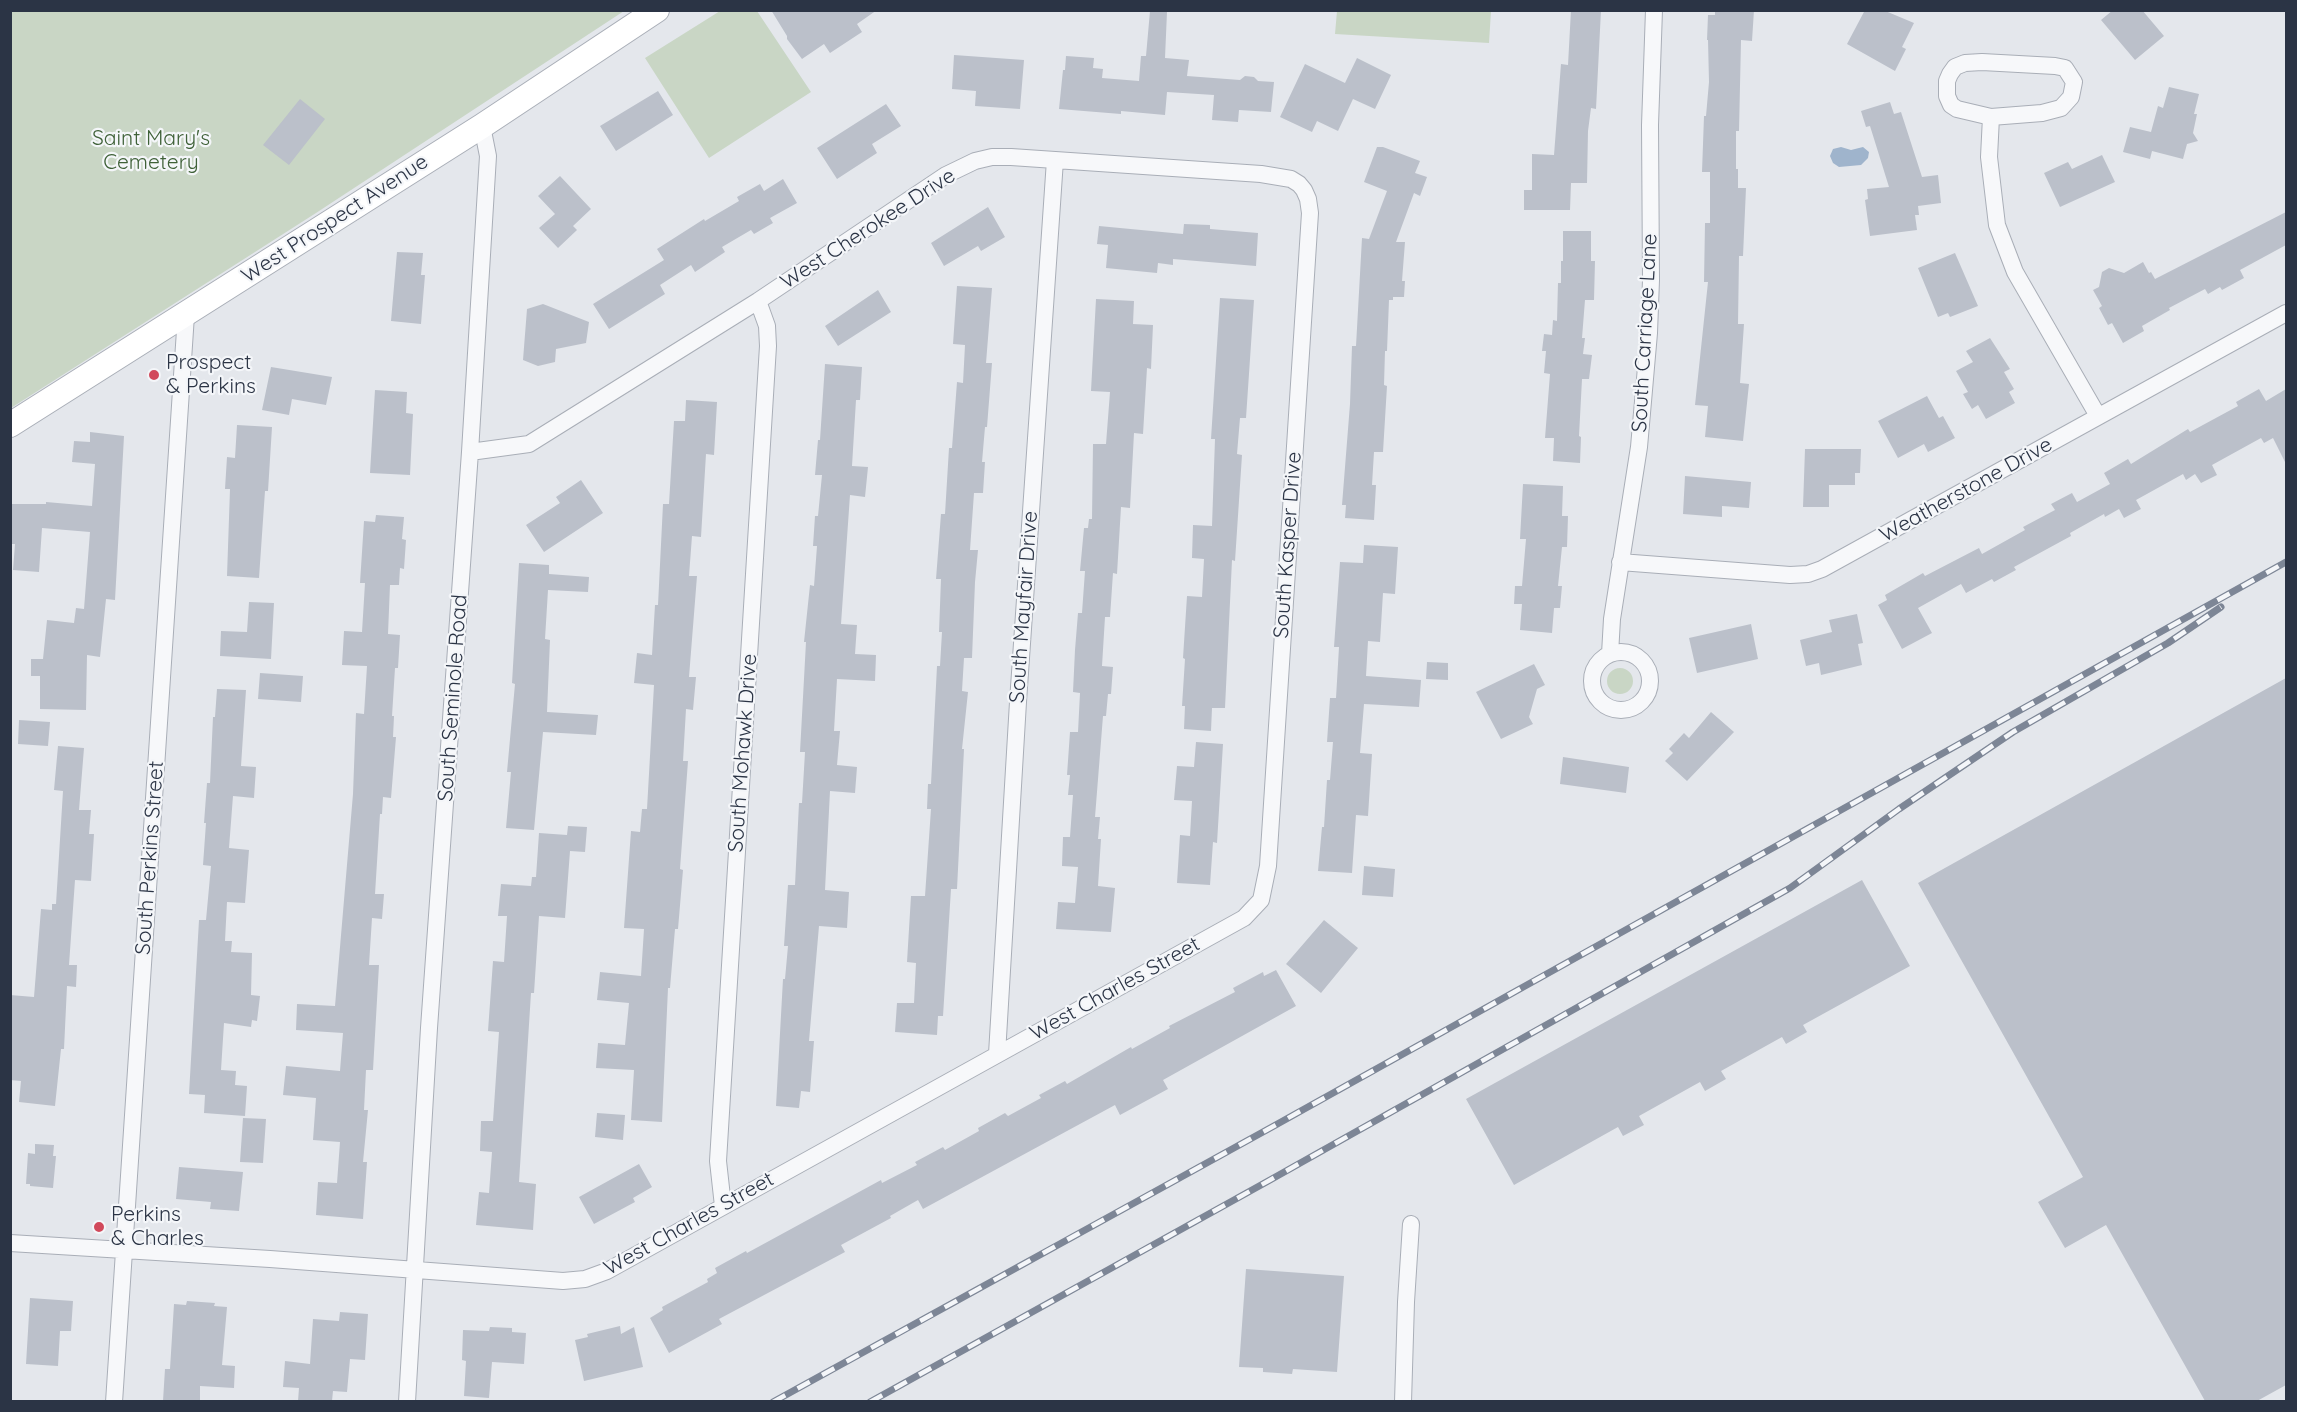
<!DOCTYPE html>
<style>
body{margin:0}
#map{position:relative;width:2297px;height:1412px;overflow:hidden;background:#e4e7ec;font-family:Quicksand,sans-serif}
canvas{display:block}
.frame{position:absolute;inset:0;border:12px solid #2b3445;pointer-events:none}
</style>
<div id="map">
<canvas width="2297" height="1412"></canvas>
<div class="frame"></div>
</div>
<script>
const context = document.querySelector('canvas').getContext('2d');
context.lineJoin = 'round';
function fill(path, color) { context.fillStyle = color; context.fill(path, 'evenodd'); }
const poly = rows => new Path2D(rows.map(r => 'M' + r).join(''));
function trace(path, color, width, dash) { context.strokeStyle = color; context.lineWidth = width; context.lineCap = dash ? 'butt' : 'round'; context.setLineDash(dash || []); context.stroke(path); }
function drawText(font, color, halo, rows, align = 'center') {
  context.font = font + ' Quicksand,sans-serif'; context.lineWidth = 4.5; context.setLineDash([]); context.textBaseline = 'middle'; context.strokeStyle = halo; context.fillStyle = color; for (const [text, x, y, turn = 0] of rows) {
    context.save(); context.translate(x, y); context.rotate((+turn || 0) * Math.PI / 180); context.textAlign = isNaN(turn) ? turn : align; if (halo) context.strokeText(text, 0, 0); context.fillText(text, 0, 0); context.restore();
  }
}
fill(poly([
 [11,11,624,11,316,213,11,408],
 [720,11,757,11,811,92,709,158,645,58],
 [1337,11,1491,11,1489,43,1335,34],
 '1607 681a13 13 0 1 1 26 0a13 13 0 1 1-26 0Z'
]), '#c9d6c5');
fill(poly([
 [1841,147,1851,150,1863,147,1869,152,1868,158,1861,165,1839,167,1833,163,1830,156,1833,149]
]), '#9fb4cc');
fill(poly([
 [771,10,877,10,857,24,862,32,830,53,824,44,802,59,787,39,787,36],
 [1571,10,1601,10,1596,109,1591,108,1588,131,1587,183,1571,183,1570,210,1524,210,1524,190,1532,190,1532,154,1554,155,1561,64,1568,65],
 [1715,10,1754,10,1752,41,1741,40,1739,131,1736,131,1736,169,1738,169,1738,188,1746,188,1743,256,1739,256,1738,324,1744,324,1740,383,1749,384,1743,441,1705,437,1708,406,1695,405,1708,282,1704,282,1705,223,1710,223,1710,172,1702,172,1704,116,1706,116,1709,82,1708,40,1707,40,1708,15,1715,15],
 [1865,10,1883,10,1914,23,1902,47,1906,49,1895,71,1847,44],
 [2113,10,2142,10,2164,36,2135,60,2101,20],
 [1150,11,1167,12,1165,58,1189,60,1187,76,1240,80,1245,76,1254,77,1258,81,1274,82,1271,112,1239,110,1238,122,1212,120,1214,95,1167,92,1165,115,1121,111,1121,114,1059,109,1063,70,1065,70,1066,56,1094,58,1093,68,1103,69,1102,78,1139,81,1141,56,1146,56],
 [954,55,1024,60,1020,109,975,106,976,91,952,89],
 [1357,58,1391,75,1375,109,1353,99,1338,131,1317,121,1312,132,1280,117,1305,64,1345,83],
 [2169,87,2199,94,2194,114,2197,114,2193,133,2198,141,2187,144,2183,159,2152,151,2150,159,2123,152,2130,127,2151,132,2158,106,2163,108],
 [658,91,673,115,616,151,600,126],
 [300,99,325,119,289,165,263,145],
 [1890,102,1894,114,1901,112,1922,177,1938,175,1941,203,1918,206,1919,215,1915,215,1917,230,1870,236,1865,200,1868,199,1867,189,1889,187,1870,126,1866,127,1861,111],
 [886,104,901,126,872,144,877,153,837,179,817,148],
 [1377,147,1383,147,1420,161,1415,173,1427,177,1420,196,1414,193,1396,242,1405,242,1402,281,1405,281,1404,297,1393,297,1393,300,1389,300,1387,351,1385,351,1384,385,1387,386,1383,452,1374,452,1372,485,1376,485,1374,520,1345,518,1346,505,1342,505,1350,404,1352,346,1356,346,1362,238,1369,239,1387,191,1364,182],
 [2102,155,2115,182,2060,207,2044,173,2068,162,2072,169],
 [560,176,591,209,573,226,577,230,558,248,539,228,555,214,538,196],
 [783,179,797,203,770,218,773,223,754,234,751,230,722,247,725,252,695,272,691,265,660,285,665,294,609,329,593,304,664,260,657,249,704,219,705,221,739,201,737,197,760,184,764,191],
 [988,207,1005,237,981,251,978,246,944,266,931,243],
 [2286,212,2286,245,2240,270,2244,278,2222,290,2220,287,2208,294,2205,289,2169,308,2170,310,2142,326,2144,331,2123,343,2112,323,2108,325,2099,308,2102,306,2093,290,2099,287,2102,272,2109,268,2124,273,2143,262,2149,273,2151,272,2155,279],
 [1184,224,1210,225,1210,229,1258,233,1256,266,1173,259,1173,265,1158,263,1157,273,1106,268,1108,245,1097,244,1099,226,1183,234],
 [1563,231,1591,231,1591,261,1595,261,1594,300,1585,300,1582,338,1585,338,1583,354,1592,355,1589,379,1582,379,1579,436,1581,437,1580,463,1553,461,1554,438,1545,438,1550,374,1544,373,1546,351,1542,351,1544,334,1552,335,1553,320,1557,321,1558,283,1561,283,1561,261,1563,261],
 [397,252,423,253,421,275,425,275,421,324,391,321],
 [1955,253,1978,306,1950,317,1948,313,1938,317,1918,268],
 [957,286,992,288,986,363,992,363,987,427,985,427,982,462,985,462,983,493,974,493,970,550,978,550,975,582,972,658,964,658,962,691,968,692,962,749,964,749,957,889,951,889,943,1016,938,1016,937,1035,895,1032,897,1003,914,1003,916,963,907,962,911,896,925,896,931,809,927,809,928,784,931,784,937,666,940,666,942,632,939,632,941,579,936,579,941,514,945,514,949,448,952,448,957,382,963,383,965,345,953,344],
 [878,290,891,312,838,346,825,326],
 [1220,298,1254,300,1246,418,1240,418,1237,454,1242,455,1235,561,1232,560,1225,708,1212,708,1211,731,1184,729,1185,706,1182,706,1185,659,1183,658,1187,596,1202,597,1204,559,1192,558,1193,525,1212,526,1215,439,1211,439],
 [1096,299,1134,301,1133,324,1153,325,1151,369,1147,368,1143,434,1134,433,1130,508,1121,507,1117,574,1113,573,1110,617,1105,617,1102,666,1113,667,1111,694,1108,694,1106,716,1103,716,1095,817,1100,817,1098,839,1101,839,1098,886,1115,888,1111,932,1056,929,1058,902,1075,903,1078,867,1062,866,1063,837,1070,837,1073,795,1068,795,1070,775,1067,775,1070,732,1078,732,1080,693,1073,692,1075,650,1078,613,1082,613,1085,571,1080,571,1084,528,1088,528,1089,519,1092,519,1093,444,1106,444,1110,392,1091,391],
 [543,304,589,322,586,343,556,349,555,362,538,366,523,360,527,309],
 [1990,338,2010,369,2004,372,2014,389,2009,392,2015,403,1986,419,1978,405,1972,409,1963,394,1968,392,1956,371,1973,362,1966,351],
 [825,364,862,367,860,400,856,400,852,466,868,467,865,497,850,495,841,624,857,625,855,654,876,655,875,681,837,679,834,731,840,731,837,765,857,767,855,793,830,791,825,890,849,892,847,928,819,926,809,1041,814,1041,810,1092,801,1091,799,1108,776,1106,783,979,785,979,788,946,784,946,788,885,795,885,799,803,802,803,805,752,800,752,806,642,804,642,810,585,814,586,817,546,813,546,815,516,818,516,822,475,815,475,818,440,820,440],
 [271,367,332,377,326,405,292,399,289,415,262,410],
 [2259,389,2266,401,2286,389,2286,464,2273,438,2264,443,2261,438,2212,465,2217,475,2201,483,2195,474,2186,480,2183,474,2136,500,2141,509,2124,518,2119,509,2105,517,2104,514,2070,533,2071,536,2014,567,2016,570,1994,582,1992,579,1966,593,1961,584,1918,608,1932,633,1902,649,1878,605,1887,600,1885,595,1923,573,1925,576,1979,548,1982,554,2025,530,2023,527,2055,510,2051,504,2072,493,2077,502,2110,484,2104,473,2128,459,2131,464,2188,429,2190,432,2238,406,2236,402],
 [375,390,407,392,406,413,413,414,410,475,370,473],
 [1927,396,1939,418,1943,416,1955,438,1928,452,1924,444,1898,458,1878,421],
 [686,400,717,402,714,455,706,454,701,537,692,536,689,576,697,576,689,677,696,677,693,710,686,709,683,761,688,761,680,869,683,870,678,929,675,929,670,988,668,988,662,1122,631,1120,634,1070,596,1068,598,1043,625,1045,629,1003,597,1000,600,972,641,976,644,929,624,928,631,831,640,832,642,809,647,809,654,685,634,683,637,653,652,655,655,605,658,605,663,504,669,504,674,421,685,421],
 [237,425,272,427,268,491,265,491,259,578,227,576,230,489,225,489,227,457,235,458],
 [90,432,124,436,115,600,106,599,100,657,87,655,86,710,40,709,40,676,31,676,31,659,43,659,47,620,74,623,76,608,84,609,90,532,42,528,39,572,13,570,15,544,10,544,10,504,46,504,46,502,92,506,95,464,72,462,74,441,90,442],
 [1805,449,1861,449,1860,473,1855,473,1855,485,1829,485,1829,507,1803,507],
 [1685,476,1751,482,1749,508,1722,506,1722,517,1683,514],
 [581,480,603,513,544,552,526,525,560,503,556,497],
 [1523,484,1563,486,1562,516,1568,516,1567,547,1562,547,1558,586,1562,586,1560,608,1554,608,1552,633,1520,630,1522,604,1514,604,1515,586,1522,586,1526,539,1520,539],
 [376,515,404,517,402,539,406,540,404,569,400,568,399,585,390,585,388,634,400,635,398,668,395,668,392,716,394,716,393,737,396,737,391,798,383,797,382,814,380,814,375,894,384,894,382,919,372,918,369,965,379,965,373,1070,366,1070,364,1110,368,1110,363,1162,367,1162,363,1219,316,1215,318,1182,337,1183,340,1142,313,1140,316,1098,283,1095,286,1066,340,1071,343,1033,296,1030,297,1004,335,1006,353,794,356,713,364,714,367,666,342,665,344,631,362,632,365,583,360,583,364,521,375,522],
 [1364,545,1398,547,1395,594,1383,593,1380,642,1368,641,1366,676,1421,680,1419,707,1364,704,1360,753,1372,754,1368,816,1356,815,1352,873,1318,871,1322,827,1324,827,1327,780,1330,780,1333,742,1327,742,1330,698,1336,698,1339,647,1334,647,1340,562,1363,563],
 [519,563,549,565,549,574,589,577,588,592,548,590,545,639,550,640,547,712,598,715,596,735,543,732,534,830,506,828,511,772,507,772,515,684,512,683],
 [249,602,274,603,271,659,220,656,221,631,247,632],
 [1857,614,1863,643,1858,644,1862,665,1821,675,1819,663,1806,666,1800,640,1832,632,1829,620],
 [1751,624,1758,659,1697,673,1689,638],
 [1427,662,1448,663,1448,680,1426,679],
 [1534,664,1545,685,1537,689,1529,717,1533,724,1501,739,1476,692],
 [260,673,303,676,301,702,258,699],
 [2286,678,2286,1385,2257,1401,2205,1401,2106,1225,2065,1248,2038,1202,2083,1177,1918,883],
 [217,689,246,690,241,766,256,767,254,798,233,796,229,848,249,850,245,903,227,902,225,941,232,941,231,952,252,953,251,995,260,996,257,1021,252,1020,251,1027,224,1023,221,1070,236,1071,235,1085,247,1086,245,1116,204,1113,205,1095,189,1094,199,920,206,920,211,866,203,865,206,823,204,823,207,783,210,783,213,717,215,717],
 [1711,712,1734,732,1687,781,1665,761,1673,753,1669,749,1684,733,1689,738],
 [19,720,50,722,48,746,18,744],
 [1196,742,1223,744,1217,843,1213,842,1210,885,1177,883,1180,835,1190,836,1192,801,1174,800,1177,766,1194,767],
 [58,746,84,748,79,810,91,810,89,834,94,834,91,881,75,880,69,965,77,965,76,987,67,986,64,1049,61,1049,55,1106,19,1102,21,1081,10,1080,10,995,34,997,41,909,52,910,52,904,56,904,63,791,54,790],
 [1563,757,1629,767,1626,793,1560,784],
 [568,826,587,827,585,852,570,851,565,918,539,916,534,993,531,993,519,1182,536,1184,533,1230,476,1225,479,1192,489,1193,492,1152,480,1151,481,1121,493,1121,499,1032,488,1031,493,961,504,962,507,916,498,916,501,884,531,886,532,877,536,877,539,833,567,835],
 [1364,866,1395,869,1393,897,1362,895],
 [1862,880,1910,966,1803,1025,1807,1032,1786,1044,1782,1037,1721,1071,1726,1079,1705,1091,1700,1082,1639,1116,1644,1125,1623,1136,1618,1127,1514,1185,1466,1099],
 [1324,920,1358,948,1321,993,1286,964],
 [1276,970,1296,1006,1163,1080,1168,1089,1120,1115,1115,1105,923,1209,918,1200,890,1216,891,1218,841,1245,845,1252,719,1319,722,1324,669,1353,650,1318,663,1310,662,1307,708,1282,707,1279,717,1273,715,1268,746,1251,747,1253,881,1180,882,1183,917,1165,915,1162,943,1147,945,1150,979,1131,978,1128,1005,1113,1008,1116,1041,1098,1039,1095,1065,1081,1067,1084,1131,1047,1132,1049,1170,1028,1169,1026,1235,992,1233,988,1263,972,1264,976],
 [597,1113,625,1115,623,1140,595,1137],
 [243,1118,266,1119,263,1163,240,1162],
 [35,1144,54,1145,53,1156,56,1156,53,1188,30,1186,30,1184,26,1184,28,1153,35,1154],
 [639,1164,652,1187,633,1198,635,1202,594,1224,579,1197],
 [179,1167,243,1172,239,1211,210,1209,211,1202,176,1199],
 [1246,1269,1344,1276,1337,1372,1293,1369,1292,1374,1263,1372,1263,1368,1239,1367],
 [30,1298,73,1301,71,1331,60,1331,58,1366,26,1364],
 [187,1301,215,1303,214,1306,227,1307,222,1365,235,1366,234,1388,200,1386,200,1401,163,1401,165,1369,170,1369,174,1304,186,1305],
 [340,1312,368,1314,365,1360,350,1359,347,1392,333,1391,332,1401,298,1401,299,1388,283,1387,285,1361,310,1364,313,1319,339,1321],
 [620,1326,621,1334,634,1327,643,1367,584,1381,575,1340,588,1337,587,1334],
 [490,1327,512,1328,512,1332,526,1333,524,1364,492,1362,489,1398,464,1396,466,1361,462,1360,463,1330,489,1331]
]), '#bbc0ca');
const minor = poly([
 [1982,62,2055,66,2065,68,2074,82,2071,97,2061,108,2042,113,1991,117,1957,109,1951,105,1947,96,1947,81,1950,74,1955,67,1965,63,1982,62],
 [1991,117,1989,157,1997,225,2015,272,2098,416],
 [1620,562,1790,575,1808,574,1822,569,2286,313],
 '1592 681a29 29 0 1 1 58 0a29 29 0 1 1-58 0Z',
 [1610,654,1612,619,1639,447,1649,333,1651,280,1650,125,1654,10],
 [997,1054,1018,702,1055,160],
 [723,1206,718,1161,768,346,767,326,758,301],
 [10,1243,270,1259,563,1281,585,1279,607,1271,1244,918,1261,900,1268,866,1310,213,1308,199,1304,190,1299,184,1291,179,1261,174,1011,157,992,157,975,161,946,175,758,301,529,444,470,452],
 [114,1402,186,315],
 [407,1402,429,1028,470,452,488,156,482,126],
 [1403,1402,1406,1302,1411,1224]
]);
const secondary = poly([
 [10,425,482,126,657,10]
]);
trace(minor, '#a9aeb7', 18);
trace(secondary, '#a9aeb7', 26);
trace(minor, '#f7f8fa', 16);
trace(secondary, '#fff', 24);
const rail = poly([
 [773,1402,1272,1127,2286,562],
 [870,1402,1270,1180,1790,888,1899,809,2013,732,2168,643,2221,607]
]);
trace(rail, '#7d8696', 7);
trace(rail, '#f4f6f9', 4.5, [14]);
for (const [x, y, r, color] of [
 [154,375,6,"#d1495b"],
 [99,1227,6,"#d1495b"]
]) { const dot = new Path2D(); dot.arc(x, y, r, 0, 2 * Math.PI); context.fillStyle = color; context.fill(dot); trace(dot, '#f4f6f9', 2); }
drawText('21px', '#3f6138', '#f4f6f9', [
 ["Saint Mary's",151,139],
 ["Cemetery",151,163]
]);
drawText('21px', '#2b3445', '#f4f6f9', [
 ["West Prospect Avenue",335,219,-33],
 ["West Cherokee Drive",868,229,-33],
 ["South Carriage Lane",1645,333,-87],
 ["Weatherstone Drive",1966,490,-29],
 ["South Kasper Drive",1288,545,-86],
 ["South Mayfair Drive",1024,607,-86],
 ["South Seminole Road",453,698,-86],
 ["South Mohawk Drive",743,753,-86],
 ["South Perkins Street",150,858,-86],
 ["West Charles Street",1115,989,-29],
 ["West Charles Street",689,1224,-29]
]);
drawText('21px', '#2b3445', '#f4f6f9', [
 ["Prospect",166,363],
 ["& Perkins",166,387],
 ["Perkins",111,1215],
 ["& Charles",111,1239]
], 'left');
</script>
